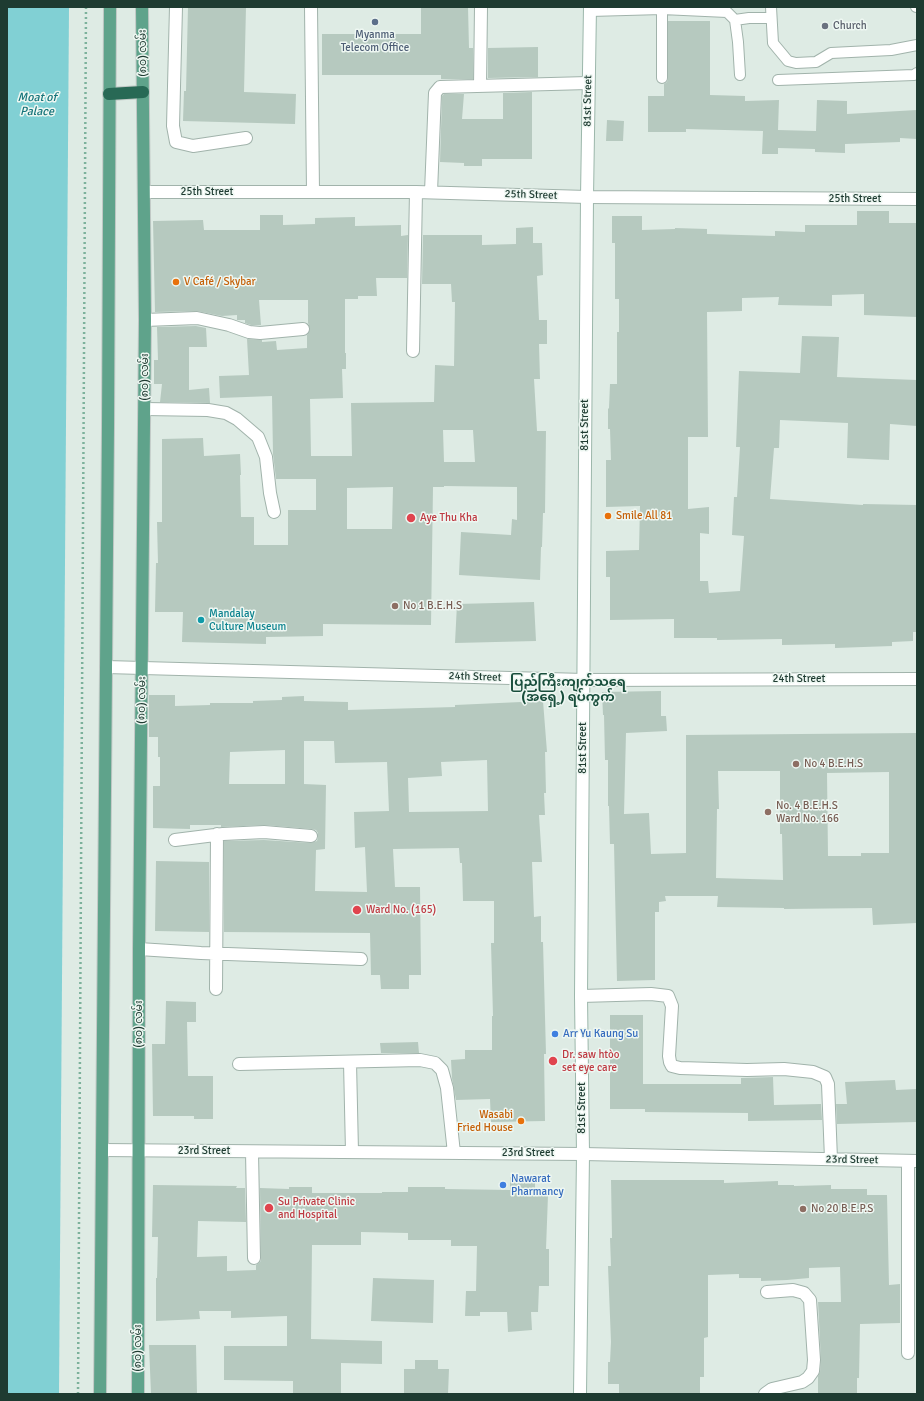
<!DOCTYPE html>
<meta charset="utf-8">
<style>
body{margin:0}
#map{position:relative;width:924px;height:1401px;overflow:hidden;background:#deebe4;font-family:Signika,sans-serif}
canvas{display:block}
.frame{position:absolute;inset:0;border:8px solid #1e3b31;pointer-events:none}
</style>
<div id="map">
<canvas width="924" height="1401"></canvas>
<div class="frame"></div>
</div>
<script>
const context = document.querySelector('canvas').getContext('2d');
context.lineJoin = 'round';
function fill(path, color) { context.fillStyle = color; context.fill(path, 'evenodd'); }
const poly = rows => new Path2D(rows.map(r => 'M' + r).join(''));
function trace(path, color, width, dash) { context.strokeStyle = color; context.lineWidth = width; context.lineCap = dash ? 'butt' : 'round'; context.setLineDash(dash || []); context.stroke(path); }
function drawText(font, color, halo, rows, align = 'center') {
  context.font = font + ' Signika,"Noto Sans Myanmar",sans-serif'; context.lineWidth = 3; context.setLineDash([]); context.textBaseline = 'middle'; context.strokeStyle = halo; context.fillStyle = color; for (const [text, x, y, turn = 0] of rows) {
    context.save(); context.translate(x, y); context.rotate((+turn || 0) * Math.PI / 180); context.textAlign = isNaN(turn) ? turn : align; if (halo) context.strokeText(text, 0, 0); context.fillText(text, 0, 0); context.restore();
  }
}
fill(poly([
 [7,7,69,7,59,1394,7,1394]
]), '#81d0d4');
fill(poly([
 [188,7,246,7,244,92,296,94,295,124,183,121,184,91,186,91],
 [421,7,468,7,469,48,473,48,473,79,441,79,441,75,322,75,322,34,421,34],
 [668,21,710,21,710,95,745,96,745,101,779,100,778,130,816,131,817,100,847,101,847,114,917,110,917,139,900,138,900,142,845,144,845,153,815,152,815,149,778,148,778,154,762,154,763,131,686,129,686,132,648,132,648,96,664,96,664,84,667,82,668,78],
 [538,47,538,77,488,78,488,48],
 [532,92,532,159,482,159,482,166,464,166,464,163,440,162,442,96,444,94,464,94,462,119,503,119,503,93],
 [607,120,624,121,623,141,606,141],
 [857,211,889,211,889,223,917,223,917,317,864,315,864,294,832,295,832,306,778,305,779,297,742,298,742,311,707,312,708,437,688,437,688,509,709,507,709,534,700,533,700,581,708,581,709,593,740,591,744,536,732,535,734,497,737,497,740,447,736,447,739,371,800,373,802,336,839,337,837,377,917,380,917,426,890,424,889,460,847,458,848,423,780,420,779,448,774,448,770,499,863,505,863,504,917,505,917,632,913,632,913,641,892,642,892,646,835,648,835,644,782,645,782,639,717,640,717,638,674,638,674,619,610,620,610,577,606,577,606,551,639,550,640,506,606,507,606,460,611,460,610,429,608,429,608,409,609,408,610,384,617,384,617,332,619,332,619,299,615,299,615,243,612,243,612,216,642,216,642,230,675,229,675,228,707,229,707,234,775,236,775,231,805,232,805,225,857,225],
 [260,215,283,215,283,225,315,224,315,218,355,217,355,226,401,225,401,236,408,235,407,278,376,278,377,296,358,296,358,299,345,299,345,353,346,353,346,369,342,369,343,398,310,399,311,456,352,456,351,403,434,402,435,365,454,366,455,302,452,302,451,284,422,284,423,235,482,235,482,245,516,244,516,228,533,227,533,243,542,243,543,275,537,276,539,320,547,320,547,344,539,344,540,379,534,379,537,431,546,431,545,513,543,513,542,547,541,547,540,580,459,575,461,532,511,535,512,519,517,520,517,487,444,486,444,487,433,487,431,625,323,624,323,636,266,637,266,644,182,642,183,612,155,612,156,563,158,563,157,522,162,522,162,439,203,438,204,456,240,454,241,475,240,475,241,517,254,517,254,545,288,545,288,510,316,510,316,479,276,479,273,454,272,396,220,398,219,376,249,375,247,339,262,340,262,342,276,341,277,350,307,348,307,335,310,329,308,323,308,300,259,300,261,325,251,325,245,323,245,320,237,320,237,315,222,316,197,311,155,312,153,221,203,220,204,230,260,230],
 [443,430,473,430,475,462,444,462],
 [393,487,392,529,347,529,347,488],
 [196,326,206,328,207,347,189,347,189,390,209,388,210,403,160,402,162,384,154,384,154,360,158,360,157,327],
 [534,602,536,641,455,643,457,604],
 [661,691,661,716,666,716,667,731,626,733,624,814,649,813,651,854,686,853,686,735,917,733,917,923,873,925,872,908,784,909,784,908,717,907,718,896,665,896,666,901,659,902,659,912,655,912,655,980,617,981,614,844,610,844,609,806,608,806,608,760,605,760,604,715,603,715,602,692],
 [718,771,780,771,780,834,782,834,783,880,716,878,717,809,719,809],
 [889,772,889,853,861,853,861,856,828,856,827,773],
 [149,695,175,695,175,706,210,705,210,703,253,703,253,701,282,700,282,697,304,696,304,701,348,702,348,710,455,707,455,705,543,701,547,752,545,752,546,793,544,793,545,815,539,815,542,862,532,862,534,917,541,916,541,942,543,942,546,1054,544,1054,545,1121,491,1122,490,1099,456,1100,452,1078,451,1060,465,1059,465,1050,492,1050,492,1016,493,1016,491,943,494,943,494,901,463,901,462,863,460,863,459,848,393,849,395,887,420,887,421,975,409,975,409,989,381,989,380,975,371,975,370,933,224,932,224,841,264,840,311,843,317,841,318,837,318,833,316,830,312,829,265,825,221,827,221,825,190,825,190,829,153,828,153,786,160,786,160,757,158,757,158,737,149,737],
 [304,741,334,741,335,763,387,762,389,811,354,812,355,848,365,847,367,892,315,891,316,850,325,849,326,785,304,784],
 [285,750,285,784,229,784,230,752],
 [487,760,488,811,409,812,408,778,442,776,441,762],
 [156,861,209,862,209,932,155,931],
 [166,1001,196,1002,196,1022,187,1022,188,1076,213,1076,213,1119,194,1119,194,1116,153,1116,152,1044,165,1044],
 [610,1015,643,1015,643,1084,741,1084,741,1078,773,1077,774,1105,821,1104,822,1120,748,1121,748,1113,645,1112,645,1109,610,1109],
 [418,1042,419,1053,381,1053,380,1043],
 [895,1080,896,1090,917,1089,917,1122,837,1124,836,1104,847,1104,845,1082],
 [510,1177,535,1177,535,1195,548,1195,546,1249,549,1249,549,1286,539,1286,538,1312,531,1312,532,1330,508,1332,507,1312,480,1312,480,1316,465,1316,466,1291,476,1291,477,1246,451,1246,451,1240,408,1240,408,1233,361,1232,361,1245,312,1245,311,1339,382,1341,382,1364,341,1363,341,1394,293,1394,293,1381,224,1380,224,1346,287,1346,287,1316,231,1318,231,1311,199,1311,200,1319,156,1321,156,1278,157,1278,158,1237,152,1237,153,1185,237,1186,236,1188,245,1188,246,1222,198,1221,197,1257,227,1256,227,1271,256,1270,256,1265,261,1261,260,1188,289,1189,289,1187,312,1187,312,1193,382,1193,382,1192,408,1192,408,1187,445,1187,445,1189,510,1190],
 [611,1180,724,1180,724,1183,778,1181,778,1185,794,1185,794,1186,831,1185,831,1189,867,1189,867,1195,887,1195,889,1285,900,1284,900,1323,860,1324,859,1378,857,1378,857,1394,818,1394,818,1376,820,1372,821,1360,818,1302,841,1302,840,1267,809,1268,809,1278,787,1280,761,1281,761,1278,739,1278,739,1274,708,1275,708,1337,704,1338,704,1377,700,1377,700,1394,619,1394,619,1384,608,1384,608,1362,610,1362,611,1342,608,1266,611,1266,610,1238,612,1238],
 [373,1278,434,1280,433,1323,371,1321],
 [149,1345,196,1345,197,1394,151,1394],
 [415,1360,438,1360,438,1369,449,1369,448,1394,404,1394,404,1369,415,1369]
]), '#b6c9bf');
const lane = poly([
 [771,7,773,43,788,61,796,63,816,62,831,53,891,50,917,45],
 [916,7,917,7],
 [662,9,662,78],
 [590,11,662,9,727,12,735,20,738,42,740,75],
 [735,20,749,18,771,18],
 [778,80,914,75,917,73]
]);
const street = poly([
 [176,7,173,126,176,142,193,146,246,138],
 [311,7,313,192],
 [480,86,481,7],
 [144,192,416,192,587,197,917,199],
 [431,192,435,93,440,87,588,83],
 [145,320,197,318,229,325,249,332,260,333,303,329],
 [413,351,416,192],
 [145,409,208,410,226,413,237,419,258,437,266,457,270,493,274,512],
 [106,667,584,680,917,679],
 [175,840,223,834,264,832,311,836],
 [139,949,201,953,361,959],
 [216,989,217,834],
 [581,996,651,994,668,996,672,1006,669,1056,670,1062,672,1066,680,1068,747,1070,784,1069,813,1072,825,1077,828,1084,831,1159],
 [350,1062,352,1152],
 [239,1064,420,1060,435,1063,442,1070,447,1088,454,1153],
 [102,1150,583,1154,917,1161],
 [252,1152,254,1258],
 [908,1353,908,1161],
 [765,1394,772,1389,802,1382,808,1378,813,1371,814,1360,810,1300,804,1293,793,1290,767,1292]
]);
const secondary = poly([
 [580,1394,583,1154,581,996,587,197,590,7]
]);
const primary = poly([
 [100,1394,108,427,110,7],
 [138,1394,139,949,145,320,142,7]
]);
const highway = poly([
 [109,94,143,92]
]);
trace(lane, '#a1b3ab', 12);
trace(street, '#a1b3ab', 14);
trace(secondary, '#9cb7ab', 14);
trace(primary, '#c0c8c5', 14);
trace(highway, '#c0c8c5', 14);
trace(poly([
 [78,1394,86,7]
]), '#7cb19b', 2.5, [2, 3]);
trace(lane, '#fff', 10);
trace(street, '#fff', 12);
trace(secondary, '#fff', 12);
trace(primary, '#5fa38b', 12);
trace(highway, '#286955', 12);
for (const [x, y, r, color] of [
 [375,22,4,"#5c6f8a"],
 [825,26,4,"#6b7280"],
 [176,282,4,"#e8710a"],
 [608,516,4,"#e8710a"],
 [411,518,5,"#e0444e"],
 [395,606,4,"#8d6e63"],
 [201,620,4,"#0f9aa8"],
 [796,764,4,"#8d6e63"],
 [768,812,4,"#8d6e63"],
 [357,910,5,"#e0444e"],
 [555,1034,4,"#3f7fe0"],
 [553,1061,5,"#e0444e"],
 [521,1121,4,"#e8710a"],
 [503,1185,4,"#3f7fe0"],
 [269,1208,5,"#e0444e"],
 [803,1209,4,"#8d6e63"]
]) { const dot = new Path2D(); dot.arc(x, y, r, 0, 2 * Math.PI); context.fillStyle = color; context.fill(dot); trace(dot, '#eef7f2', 1.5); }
drawText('11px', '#5b616d', '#eef7f2', [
 ["Church",833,26]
], 'left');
drawText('11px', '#4e5e75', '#eef7f2', [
 ["Myanma",375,35],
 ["Telecom Office",375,48]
]);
drawText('11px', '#1e3b31', '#eef7f2', [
 ["(၈၀) လမ်း",143,53,-91],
 ["81st Street",588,101,-89],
 ["25th Street",207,192],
 ["25th Street",531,195,2],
 ["25th Street",855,199],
 ["(၈၀) လမ်း",145,377,-90],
 ["81st Street",585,425,-90],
 ["24th Street",475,677,2],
 ["24th Street",799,679],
 ["(၈၀) လမ်း",142,700,-89],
 ["81st Street",583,748,-90],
 ["(၈၀) လမ်း",139,1024,-90],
 ["81st Street",582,1108,-90],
 ["23rd Street",204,1151],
 ["23rd Street",528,1153],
 ["23rd Street",852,1160,1],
 ["(၈၀) လမ်း",138,1348,-90]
]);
drawText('11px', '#c56008', '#eef7f2', [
 ["V Café / Skybar",184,282],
 ["Smile All 81",616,516],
 ["Wasabi",513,1115,"right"],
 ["Fried House",513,1128,"right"]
], 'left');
drawText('11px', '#be3a42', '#eef7f2', [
 ["Aye Thu Kha",420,518],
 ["Ward No. (165)",366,910],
 ["Dr. saw htòo",562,1055],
 ["set eye care",562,1068],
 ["Su Private Clinic",278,1202],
 ["and Hospital",278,1215]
], 'left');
drawText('11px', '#785e54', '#eef7f2', [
 ["No 1 B.E.H.S",403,606],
 ["No 4 B.E.H.S",804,764],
 ["No. 4 B.E.H.S",776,806],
 ["Ward No. 166",776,819],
 ["No 20 B.E.P.S",811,1209]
], 'left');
drawText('11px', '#0d838f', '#eef7f2', [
 ["Mandalay",209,614],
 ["Culture Museum",209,627]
], 'left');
drawText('11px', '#366cbe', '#eef7f2', [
 ["Arr Yu Kaung Su",563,1034],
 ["Nawarat",511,1179],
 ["Pharmancy",511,1192]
], 'left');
drawText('italic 12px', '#15747a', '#eef7f2', [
 ["Moat of",37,98],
 ["Palace",37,112]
]);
drawText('bold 13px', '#194e3c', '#eef7f2', [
 ["ပြည်ကြီးကျက်သရေ",568,683],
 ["(အရှေ့) ရပ်ကွက်",568,698]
]);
</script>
